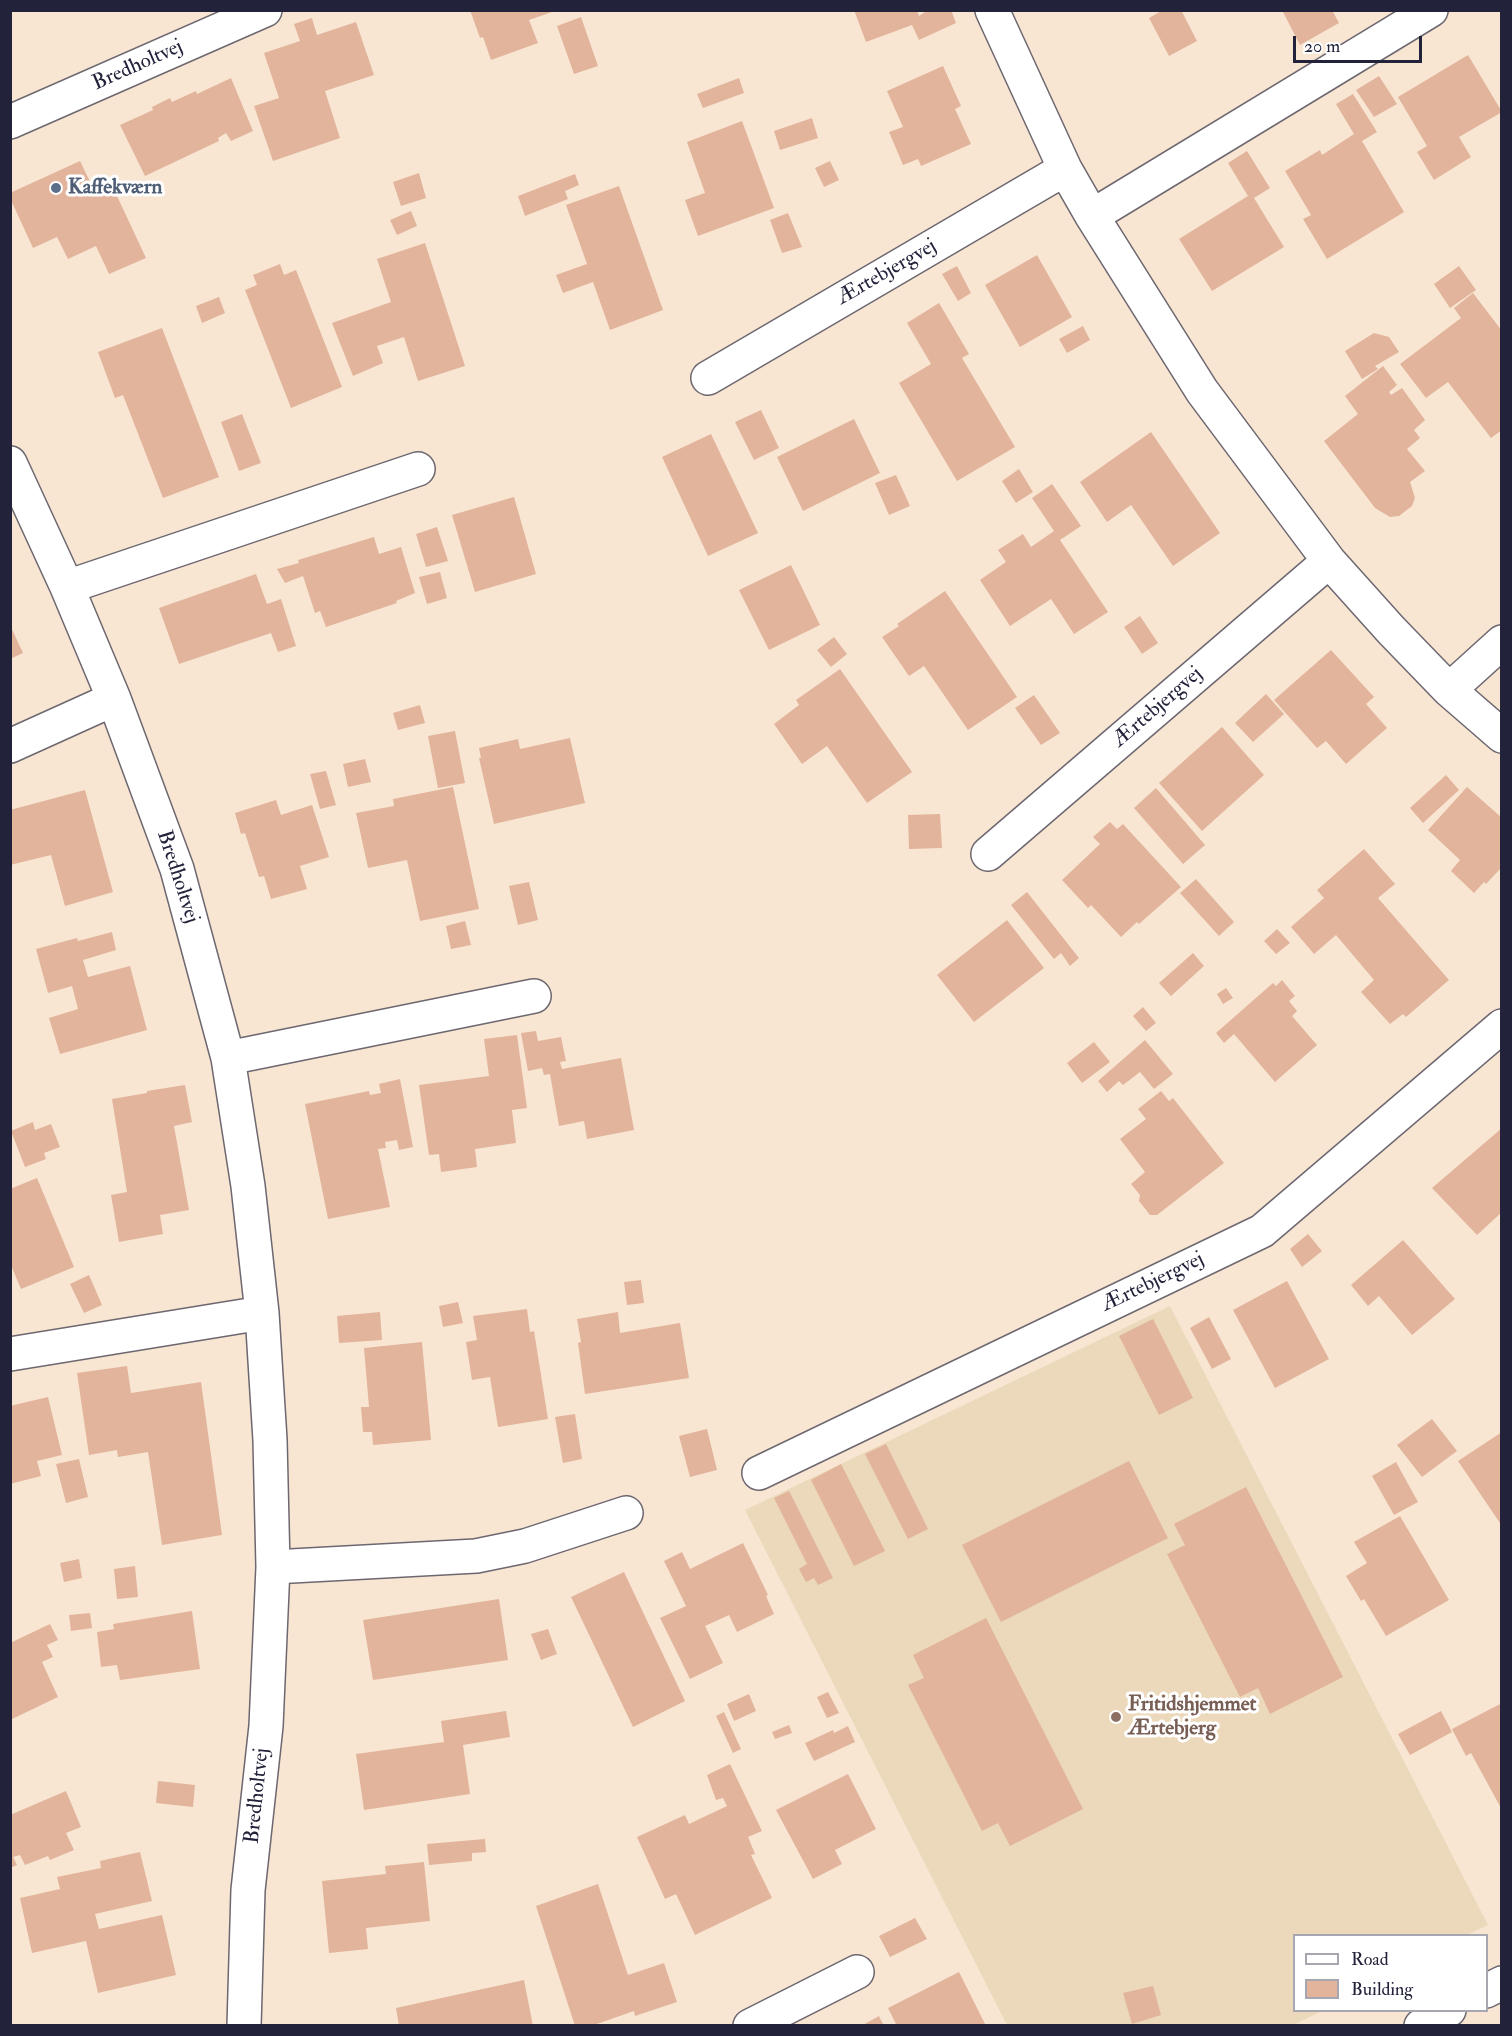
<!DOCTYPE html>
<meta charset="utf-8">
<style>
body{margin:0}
#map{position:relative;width:1512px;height:2036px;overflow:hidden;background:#f8e6d3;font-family:"IM FELL Double Pica",serif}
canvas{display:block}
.frame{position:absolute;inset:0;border:12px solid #22223b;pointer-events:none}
.legend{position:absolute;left:1293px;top:1934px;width:195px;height:78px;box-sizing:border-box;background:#fff;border:2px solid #a7a7b1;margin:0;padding:8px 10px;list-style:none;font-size:18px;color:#22223b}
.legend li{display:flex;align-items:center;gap:12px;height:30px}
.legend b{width:30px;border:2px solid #a7a7b1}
.scale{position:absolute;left:1293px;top:36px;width:129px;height:27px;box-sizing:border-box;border:3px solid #22223b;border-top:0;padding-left:8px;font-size:18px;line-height:21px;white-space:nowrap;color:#22223b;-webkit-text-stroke:4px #fff;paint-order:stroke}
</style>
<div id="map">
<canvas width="1512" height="2036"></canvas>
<div class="frame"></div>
<ul class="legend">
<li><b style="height:8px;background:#fff"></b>Road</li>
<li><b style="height:16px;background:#e2b49c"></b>Building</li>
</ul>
<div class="scale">20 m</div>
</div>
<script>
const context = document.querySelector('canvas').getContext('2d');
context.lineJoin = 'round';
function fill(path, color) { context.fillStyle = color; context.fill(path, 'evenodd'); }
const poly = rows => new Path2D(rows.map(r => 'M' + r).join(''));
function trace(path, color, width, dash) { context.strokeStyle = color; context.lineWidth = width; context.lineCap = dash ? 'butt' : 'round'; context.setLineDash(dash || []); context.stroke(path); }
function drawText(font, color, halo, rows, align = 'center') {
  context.font = font + ' "IM FELL Double Pica",serif'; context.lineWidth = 6; context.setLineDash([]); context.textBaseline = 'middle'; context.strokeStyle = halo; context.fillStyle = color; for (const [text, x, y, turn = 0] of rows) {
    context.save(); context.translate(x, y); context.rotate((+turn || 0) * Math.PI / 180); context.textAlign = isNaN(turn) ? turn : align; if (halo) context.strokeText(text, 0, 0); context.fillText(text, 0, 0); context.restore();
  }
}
fill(poly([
 [1170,1306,1488,1925,1467,1935,1294,1936,1294,2010,1322,2011,1293,2025,1007,2025,745,1510]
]), '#ecd8ba');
fill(poly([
 [470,10,555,10,555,11,529,20,538,43,491,60,483,37,480,38],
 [854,10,917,10,919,16,928,10,951,10,956,23,919,40,912,25,866,42],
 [1163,10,1181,10,1197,41,1169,56,1149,18],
 [1282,10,1332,10,1339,23,1300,45],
 [581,17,598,66,574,74,557,26],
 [312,18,317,35,356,22,374,75,325,91,340,138,273,161,254,106,279,98,264,53,300,41,294,24],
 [1468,55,1502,112,1459,137,1471,157,1434,180,1417,152,1427,146,1398,97],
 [943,66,961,106,955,109,971,144,921,166,918,159,903,165,889,132,903,127,887,91],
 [1379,76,1397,104,1374,117,1356,90],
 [231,78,253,131,231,141,226,133,218,138,219,141,145,176,120,125,153,110,152,107,170,98,172,102,196,91,197,94],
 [739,78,744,93,703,108,697,94],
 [1353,94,1377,132,1362,141,1404,212,1327,259,1303,219,1311,215,1285,171,1320,150,1322,155,1354,134,1336,104],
 [812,118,818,138,780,150,774,131],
 [742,121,774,208,698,236,685,200,705,193,687,142],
 [1247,151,1270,188,1254,198,1284,247,1212,291,1179,239,1248,196,1228,163],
 [80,161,94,190,110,181,146,258,109,274,96,246,68,259,57,237,33,248,10,198,10,193],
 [830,161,839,180,824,187,815,168],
 [419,173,426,198,401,206,393,182],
 [575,174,579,185,565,191,568,199,525,216,518,196],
 [619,186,663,310,610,330,593,282,563,293,556,275,587,264,566,205],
 [411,211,417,226,397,235,390,220],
 [788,213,802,247,782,253,770,220],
 [425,243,465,366,418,381,404,337,377,346,383,363,353,376,332,323,391,302,377,259],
 [1037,255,1072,317,1020,347,985,285],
 [280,264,284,275,296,270,342,387,291,408,245,290,257,285,253,275],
 [957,266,971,293,958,301,942,274],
 [1459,266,1476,290,1450,308,1434,284],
 [1473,293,1502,331,1502,430,1491,438,1448,382,1426,398,1400,364,1461,318,1454,308],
 [219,297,225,313,202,323,196,306],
 [939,303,969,354,962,358,1015,447,957,481,899,383,931,364,907,323],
 [1083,326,1090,340,1067,353,1059,339],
 [162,328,219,477,163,498,123,395,115,398,98,352],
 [1374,333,1389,337,1399,352,1375,366,1378,369,1362,379,1345,351],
 [1383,366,1397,385,1389,392,1391,395,1402,388,1425,420,1414,430,1420,438,1407,449,1425,471,1410,482,1415,498,1412,506,1399,516,1390,517,1375,508,1324,441,1358,414,1345,396],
 [761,410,779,448,754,460,735,422],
 [242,414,261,463,239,471,221,422],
 [854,419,880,473,803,511,777,457],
 [1151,432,1220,533,1173,566,1131,505,1107,522,1080,482],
 [711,434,758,533,708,556,662,457],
 [1019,469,1033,492,1016,503,1002,481],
 [896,475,910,506,889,515,875,483],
 [1052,484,1081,526,1060,540,1108,612,1074,634,1051,599,1010,626,980,580,1006,562,998,550,1023,534,1031,547,1054,531,1032,498],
 [514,497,536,574,475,592,452,515],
 [437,527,448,561,426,567,416,534],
 [374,537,379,554,401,547,415,593,396,601,397,603,326,627,320,611,315,613,303,576,285,583,277,569,299,563,298,560],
 [791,565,820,625,769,650,739,590],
 [440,572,447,598,427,604,419,577],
 [256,574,267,604,281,599,296,646,278,652,271,633,179,664,159,608],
 [945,591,1017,697,968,730,924,666,909,676,882,637,899,626,897,624],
 [1140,616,1158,643,1142,654,1124,627],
 [10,625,23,653,10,659],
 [834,637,847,654,831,667,817,650],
 [1331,650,1374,697,1366,704,1387,728,1346,764,1326,741,1317,748,1274,700],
 [840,669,912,772,867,803,827,746,802,764,774,724,799,705,796,700],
 [1266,694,1284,714,1253,742,1235,723],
 [1034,695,1060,733,1041,745,1015,708],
 [420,705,425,723,398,730,393,713],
 [1222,727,1264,775,1202,831,1159,783],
 [455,731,465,783,438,788,428,736],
 [570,738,585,803,494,824,479,758,481,758,479,748,518,739,520,749],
 [365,759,371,782,348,787,343,764],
 [326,771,336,805,320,809,310,774],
 [1446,775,1459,790,1423,823,1410,808],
 [453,787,479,909,420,921,407,860,368,868,356,813,394,806,393,799],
 [1467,787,1502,818,1502,867,1486,884,1484,882,1474,893,1451,871,1460,860,1428,830],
 [1156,788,1205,845,1183,864,1134,808],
 [85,790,113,892,65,906,51,855,10,865,10,810],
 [276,800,281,815,312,805,329,857,300,866,307,889,271,899,264,876,259,877,245,833,241,834,235,813],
 [940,814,942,848,909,849,908,815],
 [1110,822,1117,829,1123,824,1181,887,1139,924,1137,922,1121,937,1091,905,1088,908,1062,880,1100,844,1093,837],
 [1364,849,1395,884,1378,898,1449,980,1406,1017,1403,1014,1390,1024,1361,992,1374,980,1336,935,1314,954,1291,927,1324,898,1317,890],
 [1196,879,1234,922,1219,936,1180,893],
 [529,882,538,920,518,925,509,886],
 [1027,892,1079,958,1070,966,1061,953,1054,959,1011,905],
 [1007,920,1044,968,974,1022,937,975],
 [465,921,471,945,451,949,446,926],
 [1277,929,1290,943,1276,954,1264,941],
 [112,932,116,950,83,960,88,977,130,966,147,1030,60,1054,49,1018,78,1009,72,986,48,993,36,949,77,938,78,941],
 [1193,953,1204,966,1171,996,1159,983],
 [1282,980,1295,996,1289,1001,1297,1011,1292,1016,1317,1045,1275,1082,1234,1034,1224,1043,1216,1033,1273,983,1276,986],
 [1226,988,1233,998,1223,1004,1217,994],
 [1143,1007,1156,1023,1146,1031,1133,1016],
 [536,1031,538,1041,561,1037,566,1061,560,1062,562,1069,621,1058,634,1130,587,1139,584,1121,559,1126,550,1074,544,1075,542,1068,528,1071,521,1033],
 [517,1035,527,1108,512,1110,516,1143,475,1149,477,1167,441,1172,439,1154,429,1155,419,1085,489,1076,484,1039],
 [1145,1040,1173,1074,1154,1089,1140,1072,1123,1085,1119,1081,1107,1092,1098,1081],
 [1094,1042,1110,1062,1082,1083,1067,1063],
 [400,1079,413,1147,399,1150,397,1140,385,1142,386,1148,378,1149,390,1207,328,1219,305,1104,369,1091,370,1095,381,1093,379,1084],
 [185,1085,192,1122,174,1126,189,1210,160,1215,163,1234,119,1242,111,1195,127,1192,112,1099,147,1093,147,1091],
 [1161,1091,1169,1101,1173,1098,1224,1163,1157,1215,1150,1215,1139,1201,1140,1195,1131,1184,1145,1172,1120,1139,1146,1119,1138,1109],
 [33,1122,35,1130,51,1124,60,1147,44,1153,46,1159,25,1167,11,1131],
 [1502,1128,1502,1212,1477,1235,1432,1188],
 [37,1178,74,1267,21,1289,10,1263,10,1189],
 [1308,1234,1322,1251,1302,1267,1290,1249],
 [1403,1240,1455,1299,1412,1335,1379,1296,1368,1306,1351,1285],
 [89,1275,102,1305,84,1313,70,1284],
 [641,1280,644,1303,627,1305,624,1282],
 [1287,1281,1329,1359,1275,1388,1233,1310],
 [458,1302,463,1323,443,1327,439,1306],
 [527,1309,530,1332,534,1331,548,1419,498,1427,490,1377,472,1380,466,1342,477,1340,473,1316],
 [380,1312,382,1340,339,1343,337,1316],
 [618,1312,620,1333,680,1323,689,1378,585,1394,578,1343,581,1342,577,1319],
 [1209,1317,1231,1359,1212,1369,1190,1328],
 [1153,1319,1193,1398,1159,1415,1119,1336],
 [422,1342,431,1440,373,1445,372,1432,363,1432,361,1407,369,1407,364,1348],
 [127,1366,131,1393,201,1382,222,1535,162,1545,148,1452,118,1457,117,1450,89,1455,77,1373],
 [48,1397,62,1455,37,1461,41,1476,10,1484,10,1406],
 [575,1414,582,1459,563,1463,555,1417],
 [1432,1419,1457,1451,1422,1477,1397,1445],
 [707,1429,717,1470,690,1477,679,1436],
 [1502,1432,1502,1526,1458,1461],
 [886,1444,928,1529,908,1539,865,1454],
 [79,1459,88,1497,66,1503,56,1464],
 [1129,1461,1168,1538,1001,1622,962,1545],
 [1396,1462,1418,1502,1394,1515,1372,1476],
 [841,1464,885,1551,854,1566,811,1480],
 [1246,1487,1343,1677,1270,1714,1258,1688,1240,1697,1167,1554,1185,1545,1174,1524],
 [789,1491,833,1578,818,1585,814,1578,806,1582,799,1569,807,1564,774,1498],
 [1400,1516,1449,1600,1386,1636,1364,1599,1361,1601,1346,1576,1367,1563,1354,1542],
 [743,1543,768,1595,766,1596,774,1614,737,1632,729,1615,705,1626,723,1663,690,1679,660,1618,686,1606,664,1561,682,1552,690,1569],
 [79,1559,82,1578,64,1582,60,1563],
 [135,1566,138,1597,117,1599,114,1569],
 [624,1572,685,1701,633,1727,571,1597],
 [499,1599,508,1660,373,1680,363,1620],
 [192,1611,200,1669,120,1680,117,1665,101,1667,97,1632,114,1629,113,1624],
 [90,1613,92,1628,71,1631,69,1615],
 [986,1618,1083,1809,1010,1846,998,1823,982,1831,908,1685,924,1678,913,1655],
 [50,1624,58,1640,47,1645,53,1657,42,1662,58,1697,10,1720,10,1643],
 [548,1629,557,1654,541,1660,531,1634],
 [828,1692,839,1713,827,1718,817,1697],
 [749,1694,756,1711,734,1721,727,1704],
 [1502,1703,1502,1810,1471,1753,1466,1756,1452,1729],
 [506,1711,510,1737,463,1745,470,1794,364,1810,356,1754,444,1742,441,1721],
 [1441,1711,1452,1732,1410,1755,1398,1734],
 [724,1712,741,1749,733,1753,716,1716],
 [789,1725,792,1733,775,1739,772,1732],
 [848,1726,855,1742,814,1761,805,1743,833,1730,834,1733],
 [730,1764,762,1831,748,1837,755,1854,751,1855,772,1898,695,1935,676,1894,665,1899,637,1837,685,1815,689,1824,727,1806,723,1798,716,1800,707,1775],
 [848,1774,876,1829,835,1850,842,1864,813,1879,776,1810],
 [158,1781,195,1785,193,1807,156,1803],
 [66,1791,81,1827,66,1833,74,1850,50,1860,48,1856,25,1865,20,1855,13,1857,17,1865,10,1868,10,1815],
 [485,1839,486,1852,472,1853,472,1861,429,1865,427,1844],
 [140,1852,152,1901,95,1914,99,1929,162,1915,176,1975,98,1993,86,1941,32,1953,20,1898,60,1889,57,1877,101,1868,100,1861],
 [424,1862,430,1921,366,1928,368,1949,329,1953,322,1881,386,1874,385,1866],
 [598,1884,628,1975,664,1963,677,2002,635,2016,634,2011,591,2026,575,2026,536,1906],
 [915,1918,927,1939,890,1957,879,1936],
 [959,1972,986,2026,897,2026,888,2008],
 [524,1980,533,2026,399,2026,396,2008],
 [1153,1986,1161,2015,1132,2024,1123,1993],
 [879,2016,884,2026,861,2026]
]), '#e2b49c');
const street = poly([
 [992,10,1065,169,1092,216,1202,391,1329,561,1391,630,1449,690,1502,736],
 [10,122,265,10],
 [1092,216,1431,10],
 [708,378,1065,169],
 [10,463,67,587,114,699,177,869,228,1058,248,1186,262,1313,270,1440,273,1567,266,1726,248,1890,244,2026],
 [67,587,418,469],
 [1449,690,1502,642],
 [10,746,114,699],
 [988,854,1329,561],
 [228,1058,534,996],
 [10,1354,262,1313],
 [759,1473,1262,1231,1502,1026],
 [273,1567,476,1556,525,1546,626,1513],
 [750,2026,857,1972]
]);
const secondary = poly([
 [1486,1991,1502,1983],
 [1421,2026,1449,2010]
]);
trace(street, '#6d6770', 36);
trace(secondary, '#6d6770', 36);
trace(street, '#fff', 33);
trace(secondary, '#fff', 33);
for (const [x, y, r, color] of [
 [56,188,6,"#5c6f8a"],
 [1116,1717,6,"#8d6e63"]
]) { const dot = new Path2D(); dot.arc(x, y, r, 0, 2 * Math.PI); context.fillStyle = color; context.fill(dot); trace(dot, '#fff', 2); }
drawText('21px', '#22223b', '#fff', [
 ["Bredholtvej",138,66,-24],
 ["Ærtebjergvej",887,273,-30],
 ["Ærtebjergvej",1158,708,-41],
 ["Bredholtvej",177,877,72],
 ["Ærtebjergvej",1153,1283,-26],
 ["Bredholtvej",258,1796,-84]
]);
drawText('bold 21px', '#4e5e75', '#fff', [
 ["Kaffekværn",68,188]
], 'left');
drawText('bold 21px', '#785e54', '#fff', [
 ["Fritidshjemmet",1128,1705],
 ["Ærtebjerg",1128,1729]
], 'left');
</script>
